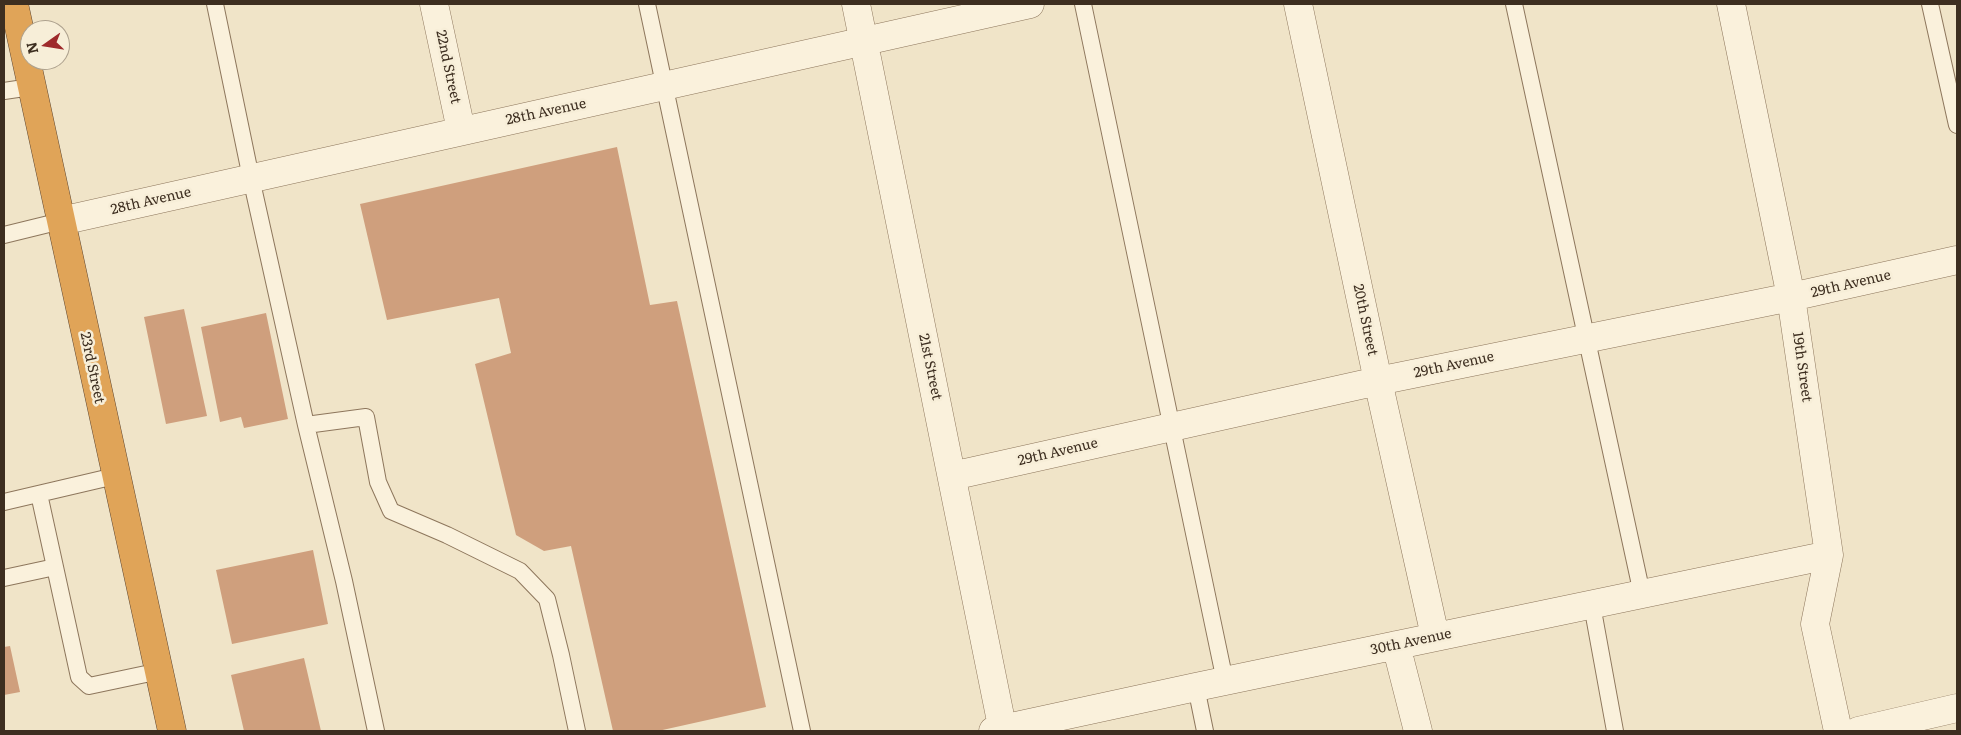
<!DOCTYPE html>
<style>
body{margin:0}
#map{position:relative;width:1961px;height:735px;overflow:hidden;background:#f0e4c8;font-family:Literata,serif}
canvas{display:block}
.frame{position:absolute;inset:0;border:5px solid #3d2e20;pointer-events:none}
.north{position:absolute;left:20px;top:20px;width:50px;height:50px;box-sizing:border-box;background:#f7eed8;border:1px solid #ada18e;border-radius:50%;rotate:257deg;font-size:14px;font-weight:700;line-height:20px;text-align:center;color:#3d2e20}
.north::after{content:'';display:block;margin:auto;width:18px;height:22px;background:#9e2a2b;clip-path:polygon(50% 0,100% 100%,50% 72%,0 100%)}
</style>
<div id="map">
<canvas width="1961" height="735"></canvas>
<div class="frame"></div>
<div class="north">N</div>
</div>
<script>
const context = document.querySelector('canvas').getContext('2d');
context.lineJoin = 'round';
function fill(path, color) { context.fillStyle = color; context.fill(path, 'evenodd'); }
const poly = rows => new Path2D(rows.map(r => 'M' + r).join(''));
function trace(path, color, width, dash) { context.strokeStyle = color; context.lineWidth = width; context.lineCap = dash ? 'butt' : 'round'; context.setLineDash(dash || []); context.stroke(path); }
function drawText(font, color, halo, rows, align = 'center') {
  context.font = font + ' Literata,serif'; context.lineWidth = 5; context.setLineDash([]); context.textBaseline = 'middle'; context.strokeStyle = halo; context.fillStyle = color; for (const [text, x, y, turn = 0] of rows) {
    context.save(); context.translate(x, y); context.rotate((+turn || 0) * Math.PI / 180); context.textAlign = isNaN(turn) ? turn : align; if (halo) context.strokeText(text, 0, 0); context.fillText(text, 0, 0); context.restore();
  }
}
fill(poly([
 [617,147,650,305,677,301,766,707,658,731,613,731,571,546,544,551,516,535,475,364,511,353,499,298,387,320,360,204],
 [184,309,207,416,166,424,144,317],
 [266,313,288,419,244,428,241,417,220,422,201,327],
 [313,550,328,624,232,644,216,570],
 [10,646,20,692,4,695,4,647],
 [304,658,321,731,244,731,231,675]
]), '#cf9f7d');
const lane = poly([
 [215,4,251,178,306,425,344,581,376,731],
 [647,4,802,731],
 [1083,4,1225,681],
 [1514,4,1642,594],
 [1930,4,1957,125],
 [4,91,31,87],
 [4,235,61,221],
 [306,425,366,417,378,482,391,511,447,535,520,571,547,599,561,655,577,731],
 [39,494,55,567],
 [4,502,115,476],
 [4,578,55,567,79,677,89,686,160,671],
 [1592,605,1615,731],
 [1196,687,1205,731]
]);
const street = poly([
 [434,4,461,130],
 [856,4,1003,731],
 [1298,4,1378,381,1435,636],
 [1731,4,1791,297,1829,555,1815,624,1838,731],
 [61,221,1030,4],
 [952,476,1378,381,1791,297,1957,260],
 [1396,645,1418,731],
 [993,731,1196,687,1829,555],
 [1858,731,1957,708]
]);
const highway = poly([
 [14,4,172,731]
]);
trace(lane, '#8d765c', 18);
trace(street, '#8d765c', 29);
trace(highway, '#5b4430', 29);
trace(lane, '#faf1dc', 16);
trace(street, '#faf1dc', 28);
trace(highway, '#e0a458', 28);
drawText('14px', '#3d2e20', '#f7eed8', [
 ["22nd Street",448,67,78],
 ["28th Avenue",546,112,-12],
 ["28th Avenue",151,201,-13],
 ["29th Avenue",1851,284,-13],
 ["20th Street",1365,320,78],
 ["29th Avenue",1454,365,-12],
 ["21st Street",930,367,78],
 ["19th Street",1802,367,82],
 ["23rd Street",92,368,78],
 ["29th Avenue",1058,452,-13],
 ["30th Avenue",1411,642,-12]
]);
</script>
